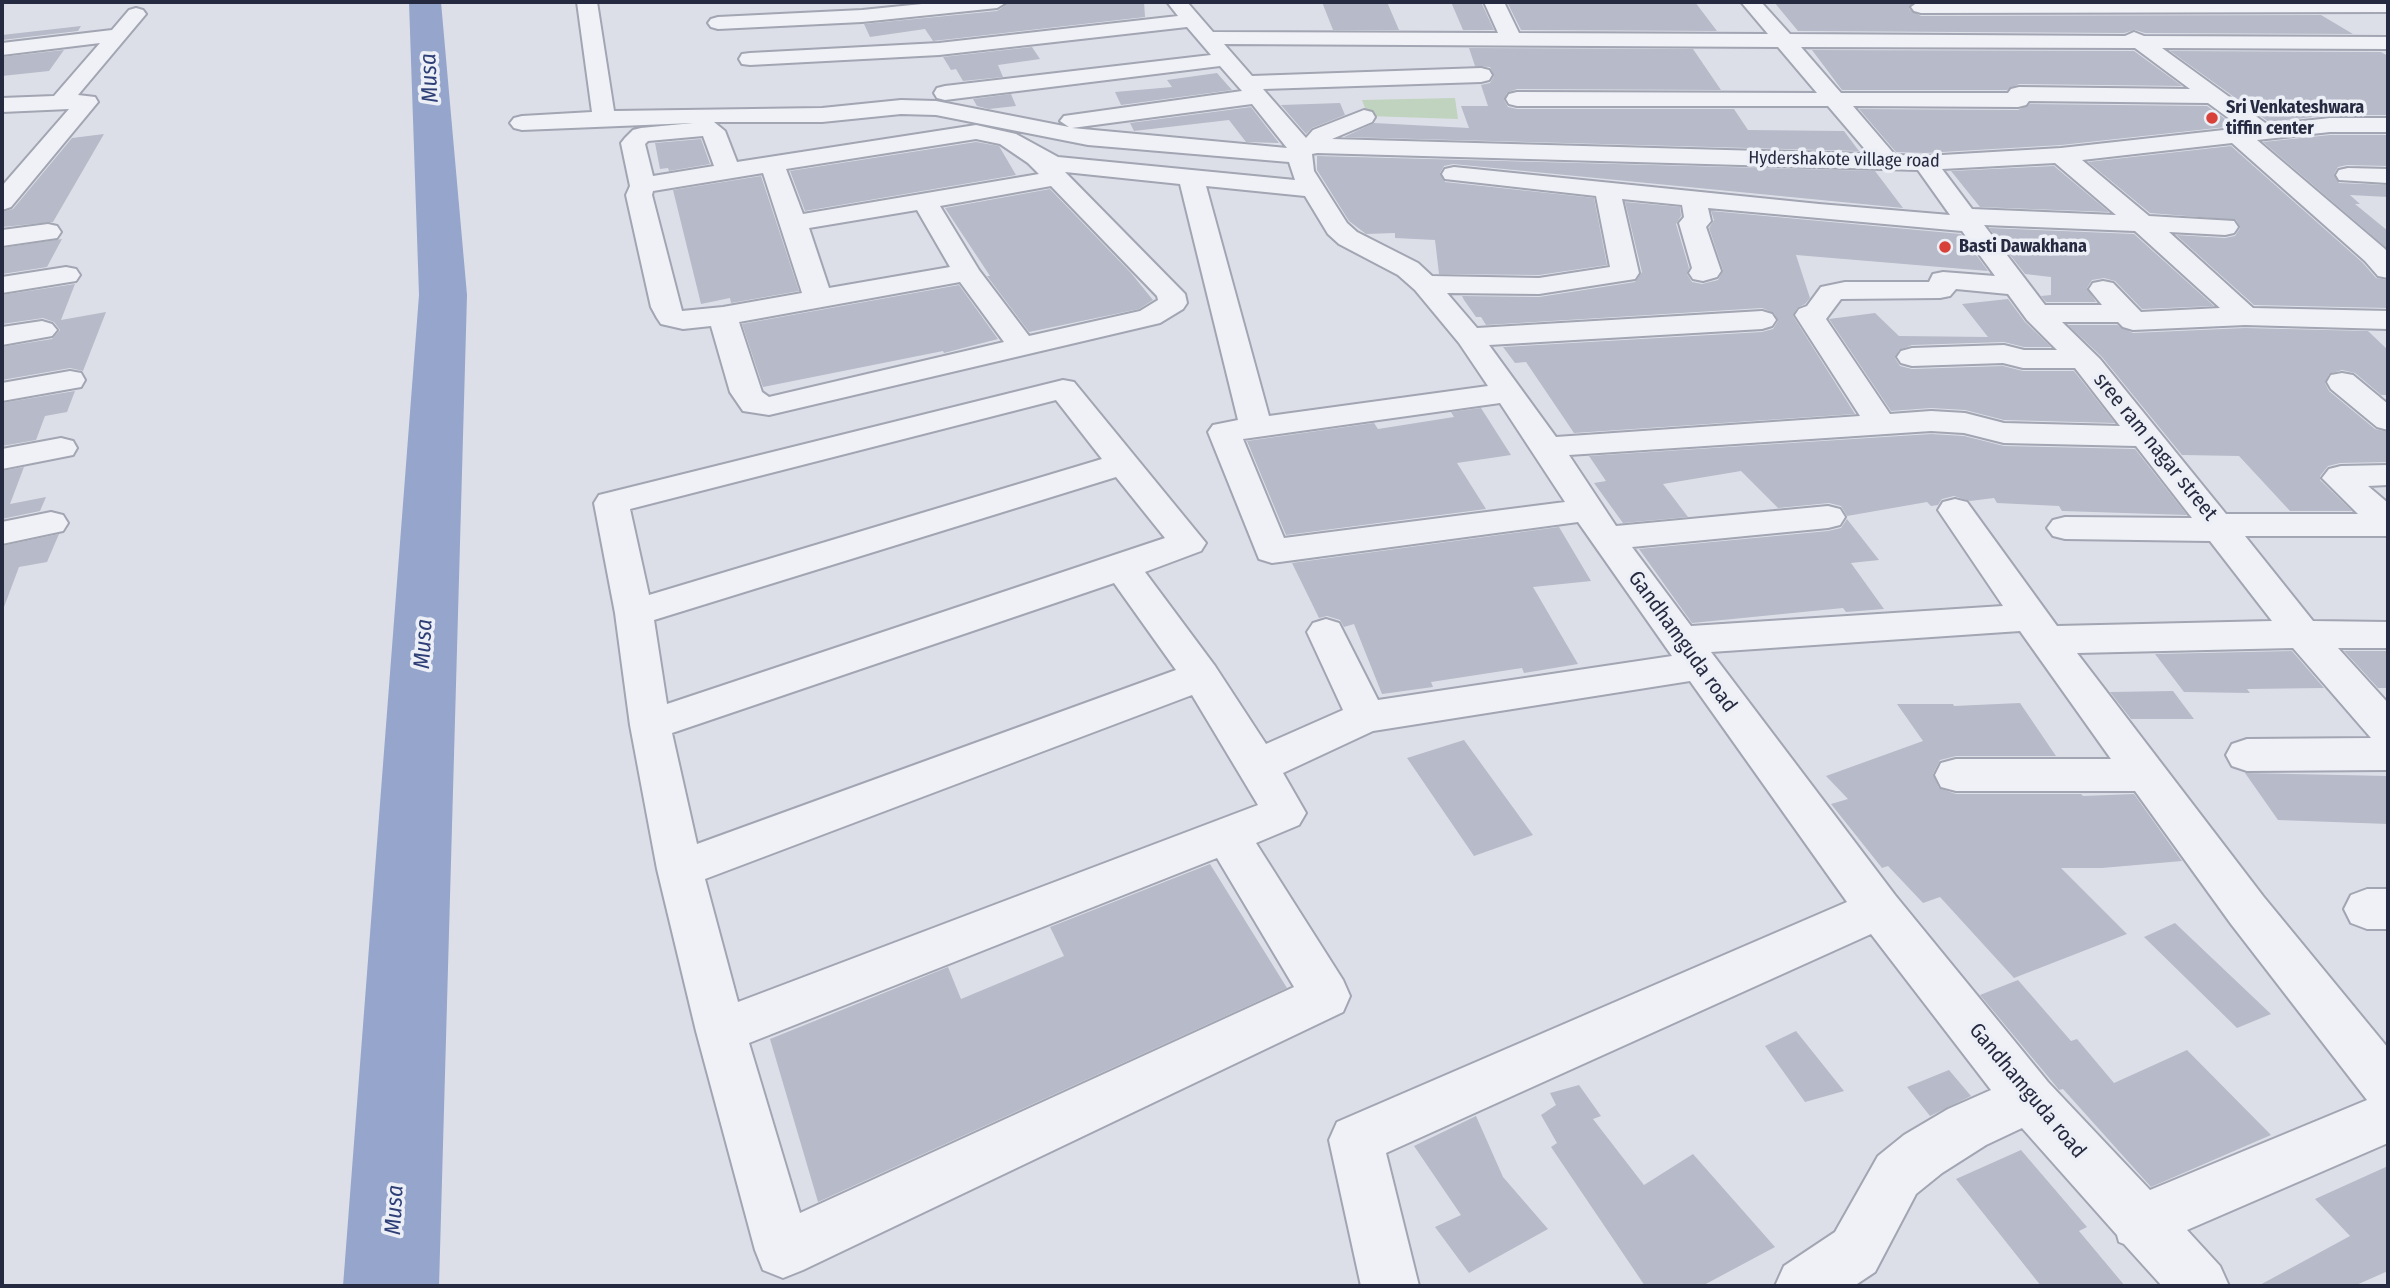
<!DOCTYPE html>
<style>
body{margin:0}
#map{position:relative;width:2390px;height:1288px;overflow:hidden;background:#dddfe8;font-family:"Fira Sans Condensed",sans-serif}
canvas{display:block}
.frame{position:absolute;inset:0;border:4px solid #262a40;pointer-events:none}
</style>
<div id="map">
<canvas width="2390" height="1288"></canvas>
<div class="frame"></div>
</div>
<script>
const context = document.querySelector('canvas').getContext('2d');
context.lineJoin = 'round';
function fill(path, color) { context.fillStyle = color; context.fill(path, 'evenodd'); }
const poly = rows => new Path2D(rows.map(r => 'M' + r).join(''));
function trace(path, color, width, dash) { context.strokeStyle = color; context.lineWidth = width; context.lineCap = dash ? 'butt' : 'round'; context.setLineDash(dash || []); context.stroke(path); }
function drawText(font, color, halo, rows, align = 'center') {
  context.font = font + ' "Fira Sans Condensed",sans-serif'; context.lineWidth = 7; context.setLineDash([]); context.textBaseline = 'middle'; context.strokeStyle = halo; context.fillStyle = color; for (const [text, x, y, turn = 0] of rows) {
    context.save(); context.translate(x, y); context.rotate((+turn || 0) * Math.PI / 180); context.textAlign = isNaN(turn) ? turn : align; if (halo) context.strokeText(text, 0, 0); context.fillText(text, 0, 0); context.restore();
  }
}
fill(poly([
 [1455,98,1458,119,1368,116,1362,100]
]), '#bfd3be');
fill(poly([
 [409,2,441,2,467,295,439,1286,343,1286,419,295,409,2]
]), '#95a5cb');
fill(poly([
 [1020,2,1144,2,1145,17,933,41,925,29,870,37,864,24,997,11,1009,3],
 [1322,2,1387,2,1399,30,1333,30],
 [1451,2,1481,2,1494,30,1463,30],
 [1507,2,1695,2,1717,31,1521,30],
 [1774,2,1914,2,1909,9,1921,16,2321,15,2353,34,2145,33,2135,30,2124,33,1798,31],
 [81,26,78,31,2,40,2,35],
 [1032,47,1040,59,998,65,1003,77,963,81,956,69,951,70,943,57],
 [1469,48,1693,49,1721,90,1517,89,1507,93,1504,100,1508,107,1517,109,1734,109,1748,130,1844,131,1859,151,1344,137,1374,123,1469,128,1461,106,1488,106,1481,85,1490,83,1494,76,1490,67,1475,66],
 [64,50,49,71,2,76,2,57],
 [1812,50,2134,51,2182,86,2019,84,2007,90,1842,90],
 [2170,51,2381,52,2388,56,2388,115,2330,115,2269,122],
 [1217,73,1232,90,1121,105,1115,92,1172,87,1167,80],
 [1011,94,1016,106,989,109,977,106,973,99],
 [1340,103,1345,115,1312,128,1306,134,1281,105],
 [2030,104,2207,106,2235,126,2061,145,1925,153,1896,152,1859,109,2018,110],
 [1251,107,1279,143,1246,142,1229,120,1134,131,1130,123],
 [104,134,53,222,2,227,2,212,13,209,72,138],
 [2330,135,2388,135,2388,166,2347,165,2338,167,2334,174,2339,183,2388,185,2388,197,2350,195,2360,204,2355,204,2388,231,2388,249,2263,142],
 [701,139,710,164,669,171,668,168,660,169,655,143],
 [976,142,999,146,1016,175,805,211,790,171],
 [2231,146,2363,263,2376,278,2388,280,2388,308,2254,305,2176,235,2225,238,2235,236,2240,228,2236,220,2150,213,2088,162],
 [1317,156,1875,171,1903,208,1453,164,1444,166,1440,173,1445,182,1594,198,1607,265,1539,275,1439,274,1435,240,1395,238,1395,233,1366,234,1349,221,1317,170],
 [2054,166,2109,212,1980,207,1951,171],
 [761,176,799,291,731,303,730,298,701,304,673,190],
 [1050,189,1131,273,1153,300,1139,309,1029,332,987,276,990,276,945,208],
 [1625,202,1680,207,1681,216,1676,224,1689,268,1687,274,1692,282,1702,284,1718,280,1723,270,1709,228,1714,220,1711,211,1961,234,1988,271,1796,255,1810,298,1805,304,1797,308,1793,316,1855,414,1574,433,1526,362,1515,363,1503,347,1762,332,1773,329,1778,321,1774,313,1762,308,1486,325,1481,317,1476,317,1464,300,1462,296,1539,297,1635,282,1642,272],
 [1989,228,2134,234,2214,306,2142,309,2115,281,2104,278,2092,280,2087,288,2096,302,2046,302,2041,296,2051,295,2051,277,2025,274],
 [62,239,47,267,2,274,2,248],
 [75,284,61,320,106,312,83,371,70,368,2,380,2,347,52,339,60,330,54,322,43,318,2,324,2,295],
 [959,285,998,339,944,353,943,351,763,387,742,324],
 [2008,299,2025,322,2051,347,2024,347,2004,342,1912,345,1899,350,1895,358,1900,366,1912,369,2003,366,2023,371,2074,371,2115,423,2004,420,1965,410,1931,408,1891,411,1829,319,1875,313,1899,336,1988,337,1962,304],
 [2068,325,2117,325,2133,333,2245,328,2368,331,2388,350,2388,395,2381,395,2355,373,2342,370,2329,374,2325,383,2329,391,2375,429,2388,432,2388,462,2340,463,2328,466,2320,476,2320,480,2352,511,2290,511,2239,456,2182,455,2102,357],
 [75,391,67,412,45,416,36,440,2,446,2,403],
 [1481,408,1511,455,1457,463,1486,509,1286,535,1247,441,1374,423,1378,429,1454,417,1451,412],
 [1931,434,1964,436,2004,446,2135,449,2187,515,2062,511,2059,506,1997,503,1994,498,1970,501,1954,496,1942,499,1938,505,1931,506,1927,502,1847,516,1841,506,1829,503,1778,508,1741,471,1663,484,1688,517,1623,523,1594,483,1606,481,1589,456],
 [24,467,10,504,46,497,40,511,2,519,2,471],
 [1847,519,1879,560,1851,563,1884,609,1846,612,1843,608,1692,623,1639,549,1828,531,1841,528],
 [1559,527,1591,581,1533,587,1578,664,1524,673,1522,668,1431,682,1433,687,1382,694,1354,624,1344,627,1340,620,1327,616,1319,618,1292,563],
 [59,534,47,562,19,567,4,607,2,606,2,546],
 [2292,651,2324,688,2247,689,2250,693,2184,692,2155,654],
 [2344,651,2388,651,2388,688,2378,688],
 [2173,691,2194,719,2131,719,2110,692],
 [2020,703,2056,756,1956,756,1940,760,1933,774,1939,788,1956,794,2081,794,2083,796,2134,794,2182,861,2102,868,2061,868,2127,934,2014,978,1940,897,1923,903,1888,866,1882,868,1831,804,1848,799,1826,776,1923,741,1897,704,1953,704,1954,706],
 [1464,740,1533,835,1474,856,1407,758],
 [2245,773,2388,776,2388,824,2278,820],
 [1210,864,1287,988,818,1202,770,1039,948,967,961,999,1064,956,1050,927],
 [2175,923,2271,1014,2237,1028,2144,937],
 [2018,980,2071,1041,2077,1039,2114,1083,2187,1050,2271,1135,2151,1187,2063,1089,2059,1090,2055,1085,1980,995],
 [1796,1031,1844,1091,1805,1102,1765,1046],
 [1949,1070,1971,1096,1930,1116,1907,1087],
 [1579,1085,1601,1116,1593,1119,1644,1185,1693,1154,1775,1247,1702,1286,1645,1286,1551,1147,1557,1143,1541,1115,1556,1105,1550,1093],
 [1476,1116,1503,1177,1548,1229,1469,1273,1435,1227,1461,1215,1414,1146],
 [2021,1150,2087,1227,2079,1231,2125,1286,2041,1286,1956,1179],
 [2388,1166,2388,1271,2354,1286,2258,1286,2350,1236,2315,1199]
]), '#b7bac8');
const minor = poly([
 [577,2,597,2,614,111,822,108,901,100,936,101,1069,127,1060,121,1064,116,1242,91,1220,66,945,100,937,98,934,93,937,88,945,86,1211,55,1187,27,939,55,750,65,742,64,739,59,742,54,750,53,939,43,1178,16,1167,2,1187,2,1213,32,1498,33,1484,2,1504,2,1519,33,1768,34,1741,2,1761,2,1790,34,2125,36,2134,32,2144,36,2388,37,2388,49,2162,48,2268,125,2330,118,2388,118,2388,132,2330,132,2257,140,2385,249,2388,253,2388,278,2378,276,2365,261,2232,143,2082,160,2149,216,2234,221,2238,227,2234,233,2225,235,2169,232,2253,308,2388,311,2388,329,2245,325,2133,330,2123,327,2118,322,2062,322,2100,359,2226,514,2358,514,2322,478,2329,469,2341,466,2388,465,2388,485,2368,486,2388,503,2388,536,2245,536,2313,621,2388,622,2388,648,2338,648,2388,703,2388,770,2247,771,2232,766,2226,755,2232,744,2247,739,2371,738,2293,648,2077,653,2263,896,2388,1048,2388,1143,2187,1230,2220,1266,2229,1286,2162,1286,2124,1244,2119,1242,2117,1235,2022,1128,1986,1145,1942,1173,1916,1194,1875,1272,1854,1286,1775,1286,1784,1266,1835,1232,1878,1156,1904,1135,1948,1109,1991,1090,1871,934,1386,1153,1419,1286,1361,1286,1329,1140,1337,1122,1847,902,1690,681,1373,731,1283,773,1306,813,1299,825,1256,843,1343,980,1350,996,1343,1012,803,1270,783,1278,763,1270,755,1250,696,1031,657,869,630,725,615,613,594,503,599,495,1063,380,1074,382,1206,543,1201,551,1145,572,1215,666,1266,744,1343,710,1307,632,1313,623,1326,619,1339,623,1378,700,1672,656,1578,522,1272,563,1259,559,1208,432,1213,425,1238,420,1180,184,1065,172,1185,294,1187,303,1183,309,1160,323,769,415,743,411,730,392,711,326,683,329,661,324,657,318,651,307,626,195,630,186,621,143,625,138,633,130,641,128,693,123,522,130,514,128,510,123,514,118,522,116,592,112,577,2],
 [1224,44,1778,47,1817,93,1517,92,1509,94,1506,99,1509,104,1517,106,1828,106,1869,154,1332,139,1372,122,1375,117,1372,112,1364,110,1313,130,1306,138,1263,89,1481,82,1489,80,1492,75,1489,70,1481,68,1252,76,1224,44],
 [1801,47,2135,48,2190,89,2019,87,2011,89,2008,93,1841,93,1801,47],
 [2029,101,2208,103,2242,128,2061,148,1925,156,1895,155,1853,106,2018,107,2026,105,2029,101],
 [1252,104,1287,148,1072,128,1252,104],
 [901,114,936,115,1088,145,1289,162,1295,180,1058,157,1016,134,976,125,737,162,725,131,714,122,822,122,901,114],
 [703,136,714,166,653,176,645,144,648,141,703,136],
 [976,139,1000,144,1028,163,1039,174,803,214,786,169,976,139],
 [1317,153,1918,170,1950,215,1819,204,1454,167,1445,169,1442,174,1445,179,1596,196,1610,267,1539,278,1432,276,1418,263,1357,232,1347,223,1314,171,1312,154,1317,153],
 [2055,163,2116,215,1972,209,1942,169,2055,163],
 [763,173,802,293,723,307,682,311,652,195,653,191,763,173],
 [1051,186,1157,296,1158,300,1140,311,1029,336,979,270,940,206,1051,186],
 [1206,186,1305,196,1328,234,1339,244,1398,275,1415,290,1459,343,1488,386,1269,416,1206,186],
 [1622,199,1682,205,1684,217,1679,223,1692,268,1689,273,1693,279,1703,281,1717,277,1721,271,1706,227,1711,221,1708,208,1962,231,1995,276,1943,272,1933,274,1929,282,1845,282,1821,287,1807,306,1799,309,1795,315,1860,416,1556,437,1489,345,1762,329,1772,326,1776,320,1772,314,1762,311,1477,328,1447,293,1539,294,1635,279,1639,273,1622,199],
 [917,210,950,267,829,288,809,228,917,210],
 [1984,225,2135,231,2220,308,2141,312,2113,283,2103,281,2093,283,2089,289,2102,305,2045,305,1984,225],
 [960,282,1004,342,769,397,762,392,739,322,960,282],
 [1956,289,2008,294,2027,320,2057,350,2024,350,2004,345,1912,348,1901,351,1897,357,1901,363,1912,366,2003,363,2023,368,2075,368,2120,426,2004,423,1965,413,1931,411,1890,414,1826,319,1841,299,1940,298,1950,296,1956,289],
 [1056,400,1102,459,649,595,630,509,1056,400],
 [1500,403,1565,502,1284,538,1243,439,1500,403],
 [1931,431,1964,433,2004,443,2136,446,2192,518,2065,517,2053,520,2047,528,2053,536,2065,539,2210,541,2272,621,2057,626,1967,502,1955,499,1943,502,1938,510,2003,606,1691,626,1632,547,1828,528,1840,525,1845,517,1840,509,1828,506,1616,526,1569,455,1931,431],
 [1116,477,1165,538,667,704,654,620,1116,477],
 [1114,583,1176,670,697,844,672,733,1114,583],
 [2020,631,2111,759,1956,759,1941,763,1935,775,1941,787,1956,791,2135,791,2231,924,2367,1100,2150,1190,2048,1082,1895,895,1711,652,2020,631],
 [1192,695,1258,805,738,1002,705,879,1192,695],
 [1217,858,1294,987,800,1213,749,1043,1217,858],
 [942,2,1007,2,997,8,862,22,718,29,711,27,708,23,711,19,718,17,862,10,942,2],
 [1918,2,2388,2,2388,12,1921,13,1914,11,1911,7,1918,2],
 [136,8,143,10,146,14,78,95,95,97,98,102,11,207,2,210,2,186,69,109,2,112,2,98,54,96,100,43,2,55,2,43,112,30,129,10,136,8],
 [2348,168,2388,169,2388,183,2339,180,2336,175,2339,170,2348,168],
 [48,224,57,226,61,232,57,238,2,246,2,230,48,224],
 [66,267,76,269,80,275,76,281,2,293,2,277,66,267],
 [42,321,52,324,57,330,52,336,2,345,2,327,42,321],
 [70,371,81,373,85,380,81,387,2,401,2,383,70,371],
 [2342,373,2353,375,2388,404,2388,430,2377,427,2331,389,2327,382,2331,375,2342,373],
 [61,438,73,441,77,448,73,455,2,469,2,449,61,438],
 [51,512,63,515,68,523,63,531,2,544,2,522,51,512],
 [2367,889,2388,889,2388,929,2367,929,2351,923,2344,909,2351,895,2367,889]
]);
trace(minor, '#a2a5b2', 4);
fill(minor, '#f0f1f6');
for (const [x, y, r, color] of [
 [2212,118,7,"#d74139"],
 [1945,247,7,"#d74139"]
]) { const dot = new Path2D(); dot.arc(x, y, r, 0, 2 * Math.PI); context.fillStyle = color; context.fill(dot); trace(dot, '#edeff6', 2.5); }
drawText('bold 18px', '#262a40', '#edeff6', [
 ["Sri Venkateshwara",2226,108],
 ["tiffin center",2226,129],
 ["Basti Dawakhana",1959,247]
], 'left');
drawText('18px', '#262a40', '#edeff6', [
 ["Hydershakote village road",1844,160,1]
]);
drawText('21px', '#262a40', '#edeff6', [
 ["sree ram nagar street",2155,447,51],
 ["Gandhamguda road",1682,642,54],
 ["Gandhamguda road",2027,1091,50]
]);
drawText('italic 23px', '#2d3f76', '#edeff6', [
 ["Musa",430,78,-93],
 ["Musa",424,644,-87],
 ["Musa",395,1210,-87]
]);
</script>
